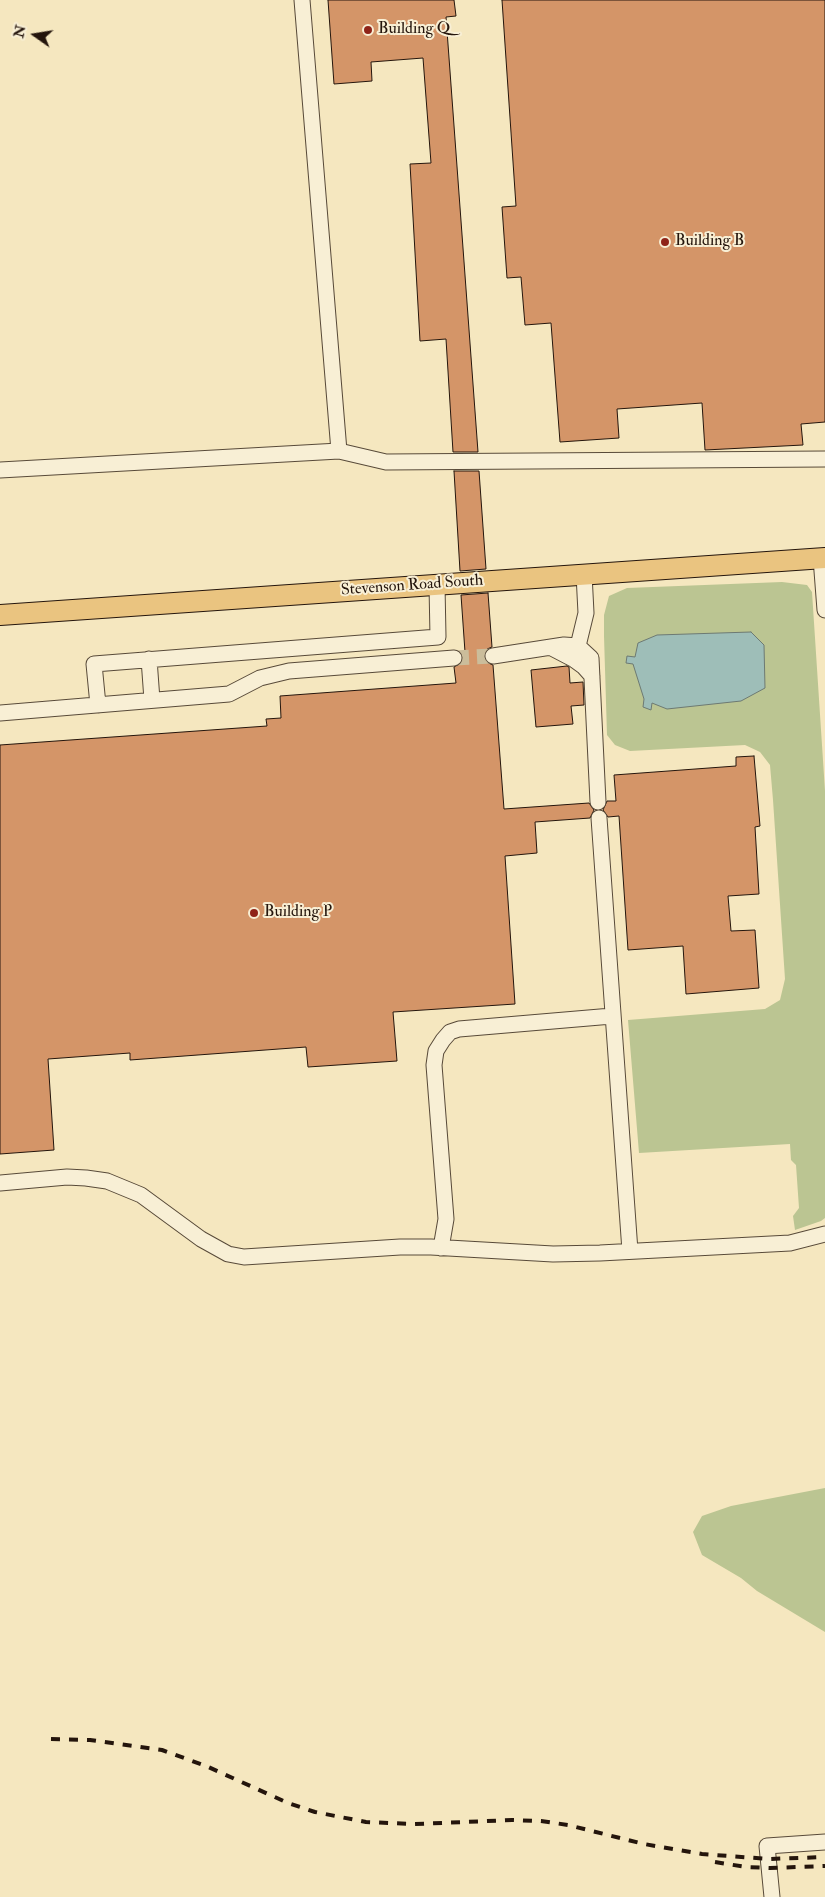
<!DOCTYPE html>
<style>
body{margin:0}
#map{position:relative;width:825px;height:1897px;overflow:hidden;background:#f5e7bf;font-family:"IM FELL Double Pica",serif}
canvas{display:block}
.north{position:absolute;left:10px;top:10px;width:50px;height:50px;-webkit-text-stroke:4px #f8efd5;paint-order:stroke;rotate:283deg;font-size:14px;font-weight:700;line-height:20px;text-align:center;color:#24150c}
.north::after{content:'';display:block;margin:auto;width:18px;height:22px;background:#24150c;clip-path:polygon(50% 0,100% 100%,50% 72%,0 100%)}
</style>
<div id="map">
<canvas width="825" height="1897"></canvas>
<div class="north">N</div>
</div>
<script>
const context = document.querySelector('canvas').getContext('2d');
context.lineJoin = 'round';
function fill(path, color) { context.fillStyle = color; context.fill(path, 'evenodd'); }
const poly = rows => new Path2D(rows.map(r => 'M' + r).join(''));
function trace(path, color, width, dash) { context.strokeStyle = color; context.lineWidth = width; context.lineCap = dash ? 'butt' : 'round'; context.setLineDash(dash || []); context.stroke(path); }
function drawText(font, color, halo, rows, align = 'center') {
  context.font = font + ' "IM FELL Double Pica",serif'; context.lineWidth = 4; context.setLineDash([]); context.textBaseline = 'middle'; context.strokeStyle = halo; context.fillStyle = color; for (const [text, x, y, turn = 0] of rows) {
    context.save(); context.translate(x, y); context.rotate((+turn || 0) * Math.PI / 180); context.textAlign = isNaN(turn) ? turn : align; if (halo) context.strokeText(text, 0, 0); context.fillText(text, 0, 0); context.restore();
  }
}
fill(poly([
 [782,582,807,585,812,592,825,791,825,1218,821,1221,795,1230,793,1216,799,1208,796,1165,791,1160,790,1144,639,1153,628,1020,765,1009,780,1000,785,979,773,800,770,765,760,752,745,745,630,751,615,745,607,735,604,636,604,615,609,596,627,588],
 [825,1488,825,1632,757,1591,741,1578,702,1555,693,1532,702,1516,731,1506]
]), '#bbc592');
const water = poly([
 [751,632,764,645,765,688,741,701,667,709,652,703,651,710,643,707,644,699,633,664,626,663,627,656,635,657,638,643,657,635,751,632]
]);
fill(water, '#9ebeb8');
trace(water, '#6d7a73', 1);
const building = poly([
 [328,0,454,0,456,16,446,17,478,452,453,452,446,339,420,341,410,164,431,163,423,58,371,62,372,81,334,84,328,0],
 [502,0,825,0,825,422,801,424,803,445,705,450,702,403,617,409,619,438,560,442,551,323,525,325,521,277,507,278,502,207,516,206,502,0],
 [454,471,479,471,486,569,460,571,454,471],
 [488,593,492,647,487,649,484,657,486,662,493,665,504,809,589,803,594,810,590,818,535,822,537,853,505,856,515,1004,393,1012,397,1061,308,1067,306,1047,130,1060,130,1053,48,1059,54,1150,0,1154,0,745,267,726,266,719,281,718,280,696,456,683,454,667,462,662,463,658,461,652,465,652,461,595,488,593],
 [567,666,569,667,570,683,583,682,584,705,571,706,573,724,536,727,531,670,567,666],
 [754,756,760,826,755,827,759,894,728,896,731,931,755,930,759,988,686,994,683,946,628,950,619,816,608,817,603,810,607,801,616,801,614,775,736,766,736,757,754,756]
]);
fill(building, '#d49568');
trace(building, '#24150c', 1);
trace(poly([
 [454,658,493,656]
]), '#cbbd9b', 15, [15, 8]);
const minor = poly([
 [339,451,386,462,825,459],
 [0,470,339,451,302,0],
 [821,558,825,610],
 [578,646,586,613,584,574],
 [550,647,573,659,584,667,592,676],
 [493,656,564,645,578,646,591,658,598,802],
 [149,659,152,700],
 [98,705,94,664,438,637,437,585],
 [0,713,229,694,260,678,289,671,454,658],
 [599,818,630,1251],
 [0,1183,67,1177,86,1178,107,1181,141,1195,201,1239,228,1254,244,1257,400,1247,431,1247,553,1254,600,1253,790,1243,825,1234],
 [441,1248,446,1219,434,1065,436,1051,443,1040,450,1032,459,1029,612,1016],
 [772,1897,767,1846,825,1842]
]);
const major = poly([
 [0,615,825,558]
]);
trace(minor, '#584a39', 17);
trace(major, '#24150c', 22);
trace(minor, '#f8efd5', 15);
trace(major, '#eac480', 20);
trace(poly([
 [51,1739,90,1740,162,1750,206,1766,288,1803,315,1812,366,1822,415,1824,512,1820,541,1821,568,1825,644,1844,702,1854,769,1859,825,1857],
 [715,1862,746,1867,770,1868,825,1866]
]), '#24150c', 4, [9, 9]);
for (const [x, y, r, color] of [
 [368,30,5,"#8f2418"],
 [665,242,5,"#8f2418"],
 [254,913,5,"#8f2418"]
]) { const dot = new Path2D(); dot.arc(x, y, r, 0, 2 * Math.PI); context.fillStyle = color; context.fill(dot); trace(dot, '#f8efd5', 2); }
drawText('16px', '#24150c', '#f8efd5', [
 ["Building Q",378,30],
 ["Building B",675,242],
 ["Building P",264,913]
], 'left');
drawText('16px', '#24150c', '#f8efd5', [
 ["Stevenson Road South",412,586,-4]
]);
</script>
